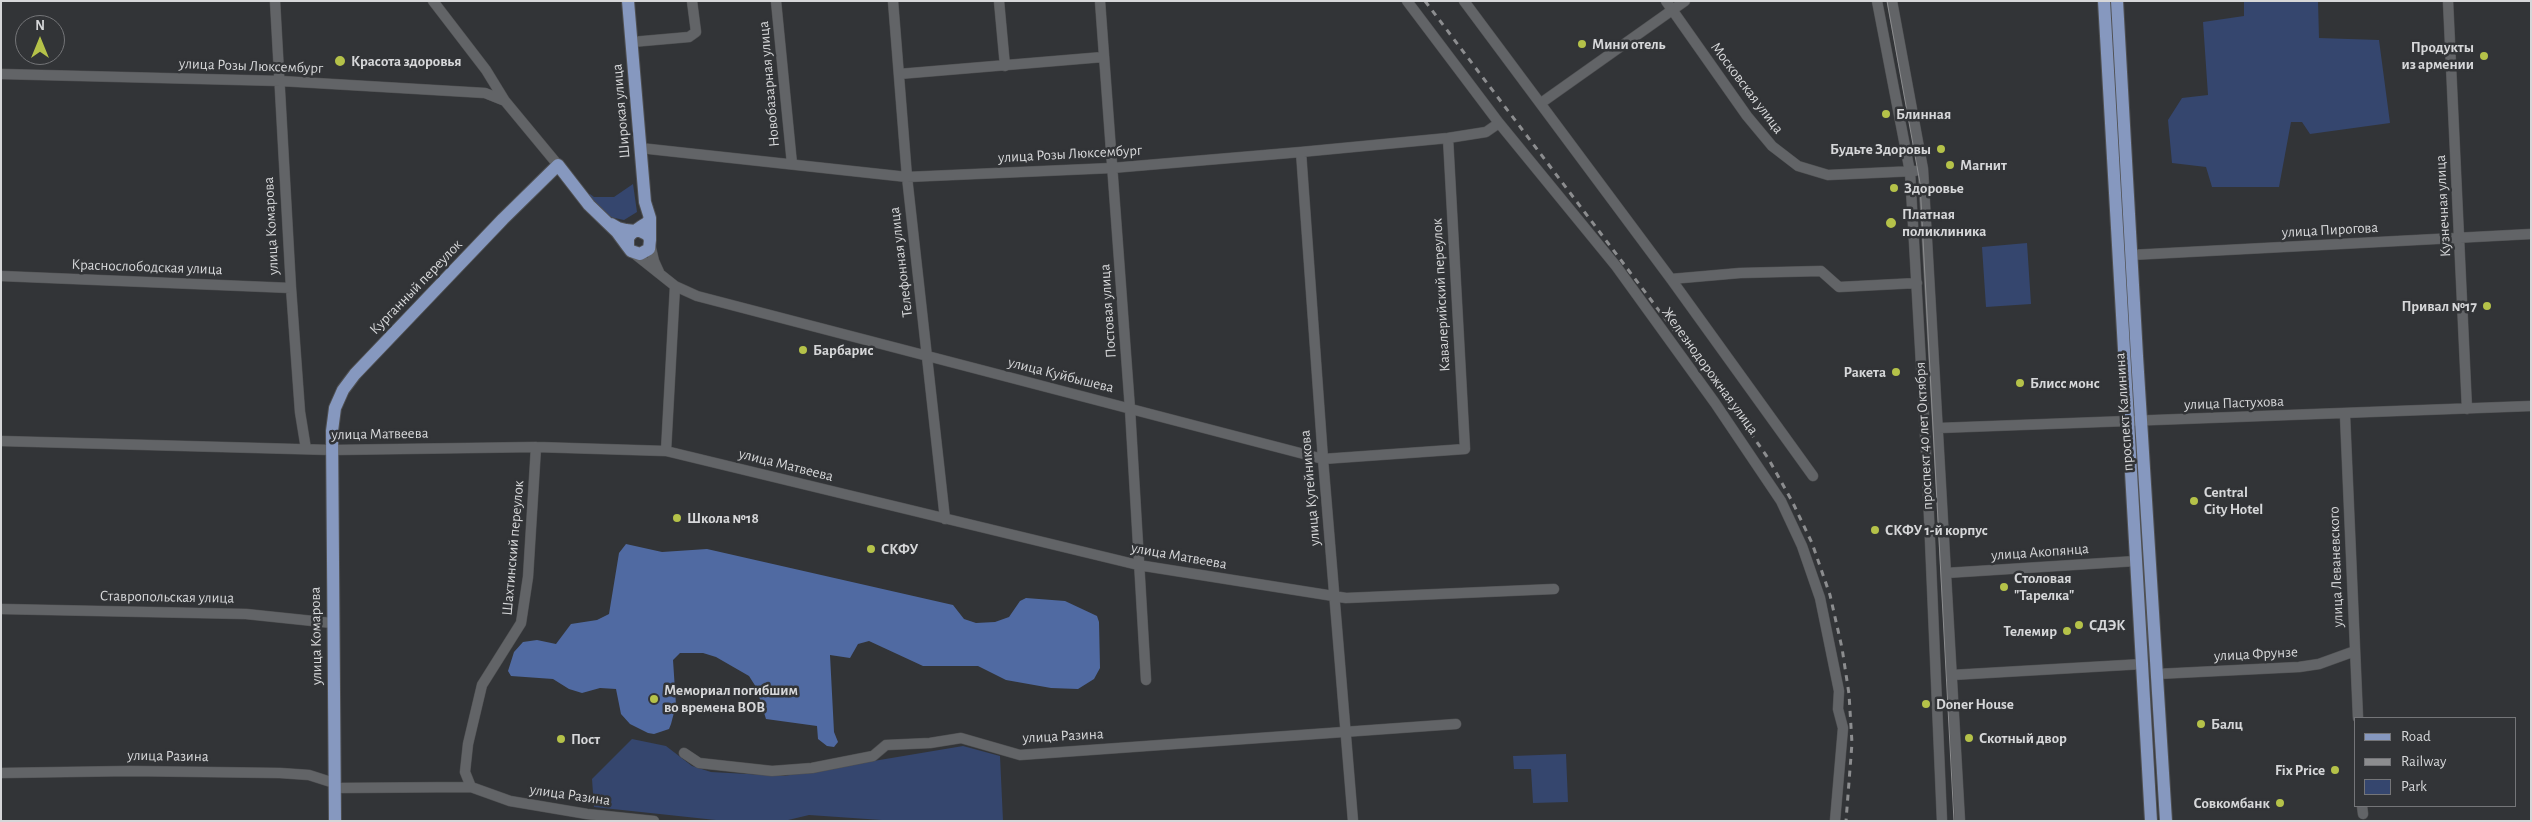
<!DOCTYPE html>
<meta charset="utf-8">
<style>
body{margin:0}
#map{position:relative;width:2532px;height:822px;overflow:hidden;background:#323437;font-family:"Alegreya Sans",sans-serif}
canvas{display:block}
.frame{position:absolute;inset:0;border:2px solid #d6d7d9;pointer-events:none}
.legend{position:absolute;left:2354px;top:717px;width:162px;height:90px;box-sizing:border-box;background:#323437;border:1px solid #747578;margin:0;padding:6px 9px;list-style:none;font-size:15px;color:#d6d7d9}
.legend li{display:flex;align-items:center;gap:10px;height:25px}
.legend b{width:25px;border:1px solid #747578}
.north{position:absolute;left:15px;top:15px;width:50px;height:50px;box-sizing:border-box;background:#323437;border:1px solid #747578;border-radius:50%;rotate:0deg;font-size:14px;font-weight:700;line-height:20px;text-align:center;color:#d6d7d9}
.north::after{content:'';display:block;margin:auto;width:18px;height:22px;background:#b5c249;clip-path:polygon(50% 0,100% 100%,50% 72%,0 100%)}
</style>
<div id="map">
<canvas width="2532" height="822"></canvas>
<div class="frame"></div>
<ul class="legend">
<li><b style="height:6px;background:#8698bf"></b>Road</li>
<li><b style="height:6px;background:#8c8d8f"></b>Railway</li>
<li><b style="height:14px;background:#35466e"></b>Park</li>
</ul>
<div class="north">N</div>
</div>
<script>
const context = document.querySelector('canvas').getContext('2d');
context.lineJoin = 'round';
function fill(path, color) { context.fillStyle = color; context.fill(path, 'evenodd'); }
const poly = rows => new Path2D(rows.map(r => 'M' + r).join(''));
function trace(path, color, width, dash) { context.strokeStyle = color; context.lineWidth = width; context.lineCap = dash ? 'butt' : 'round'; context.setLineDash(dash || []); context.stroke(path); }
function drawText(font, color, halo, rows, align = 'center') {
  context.font = font + ' "Alegreya Sans",sans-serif'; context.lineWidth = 5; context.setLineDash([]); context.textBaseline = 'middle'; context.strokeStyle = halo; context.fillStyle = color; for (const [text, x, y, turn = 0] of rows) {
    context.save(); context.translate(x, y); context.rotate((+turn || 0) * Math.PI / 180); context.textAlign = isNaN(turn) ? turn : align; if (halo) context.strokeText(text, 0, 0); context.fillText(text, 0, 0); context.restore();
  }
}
fill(poly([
 [2244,1,2318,1,2319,38,2379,40,2390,123,2310,134,2302,122,2291,122,2279,187,2212,187,2206,167,2172,163,2168,120,2182,98,2208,95,2203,22,2244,16],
 [633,184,637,212,624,220,610,217,586,197,590,194,594,197,614,197],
 [2027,243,2031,304,1986,307,1982,247],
 [632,739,666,746,692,766,711,772,784,776,963,746,1000,756,1003,821,896,821,809,815,784,821,725,821,594,807,592,779],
 [1566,754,1568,802,1533,803,1531,769,1514,769,1513,756]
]), '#35466e');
fill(poly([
 [626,544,662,552,707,549,953,605,964,619,976,623,995,622,1009,617,1020,601,1026,598,1065,601,1097,616,1099,622,1100,668,1094,679,1078,689,1051,688,1006,680,978,666,923,666,869,641,858,644,850,658,830,655,834,732,838,742,834,747,827,746,818,739,817,726,766,719,756,687,749,676,716,657,703,653,680,653,673,660,676,705,671,724,669,729,654,734,648,733,630,724,621,714,616,689,600,688,582,693,569,689,553,679,511,676,508,671,514,652,523,642,537,640,556,644,571,624,597,620,609,614,619,553]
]), '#506aa2');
const minor = poly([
 [275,1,291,288,300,412,306,449],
 [433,1,486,70,505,101],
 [776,1,792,164],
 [893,1,907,177,945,519],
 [999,1,1005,66],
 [1100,1,1130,409,1146,680],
 [1407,1,1499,123,1616,266,1715,403,1781,501,1802,546,1820,598,1839,691,1838,709,1843,728,1835,821],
 [1464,1,1671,279,1813,476],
 [1666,1,1747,116,1772,146,1798,166,1828,175,1915,171],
 [1877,1,1910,172,1927,470,1942,821],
 [1892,1,1923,169,1960,821],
 [2448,1,2467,409],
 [632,42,689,37,696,32,692,1],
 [1,74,281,81,485,93,505,101,558,165],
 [899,74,1103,57],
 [1541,103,1685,1],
 [640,148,907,177,1112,168,1301,152,1448,138,1486,132,1499,123],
 [1301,152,1323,459,1353,821],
 [650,244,654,261,659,272],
 [631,251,675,286,697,296,1323,459,1465,449,1448,138],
 [2131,255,2531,234],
 [1,276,291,288],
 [1671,279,1740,273,1821,271,1839,287,1917,283],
 [2345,415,2358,718],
 [1939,428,2531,406],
 [1,441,332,450,536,447,666,451,1138,565,1346,598,1554,589],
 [666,451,675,286],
 [1946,573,2136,561],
 [1,609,246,614,332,623],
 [2157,674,2299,667,2319,664,2355,651],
 [1952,675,2143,664],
 [684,753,699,763,772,771,812,768,873,756,886,745,930,743,961,738,1020,755,1456,724],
 [1,773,130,771,280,773,309,775,334,783],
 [471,787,465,772,468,744,482,685,521,623,528,577,536,447],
 [334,788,471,787,510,801,587,814,654,821],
 [2362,806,2363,814]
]);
const major = poly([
 [628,1,645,202,650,218,650,240],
 [2104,1,2151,821],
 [2117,1,2137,356,2166,821],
 [611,224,618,228,626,230,635,231,640,231,648,235,650,240,649,249,640,254,631,251,628,247,628,238,631,234,635,231,642,226,647,223,650,218],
 [335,821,332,431,335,408,343,390,355,374,503,219,558,165,589,205,617,232,628,247]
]);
trace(minor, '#4f5052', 11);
trace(major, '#4f5052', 14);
trace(minor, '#626467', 10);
trace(major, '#8698bf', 12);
trace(poly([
 [1887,1,1920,183,1954,821]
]), '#8c8d8f', 1);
trace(poly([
 [1425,1,1738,415,1768,458,1792,501,1812,543,1830,595,1842,648,1849,694,1852,743,1846,821]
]), '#8c8d8f', 3, [6, 6]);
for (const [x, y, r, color] of [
 [1582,44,5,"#b5c249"],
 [2484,56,5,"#b5c249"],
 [340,61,6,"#b5c249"],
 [1886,114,5,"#b5c249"],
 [1941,149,5,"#b5c249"],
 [1950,165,5,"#b5c249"],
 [1894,188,5,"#b5c249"],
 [1891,223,6,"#b5c249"],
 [2487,306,5,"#b5c249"],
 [803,350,5,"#b5c249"],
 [1896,372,5,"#b5c249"],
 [2020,383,5,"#b5c249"],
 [2194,501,5,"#b5c249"],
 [677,518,5,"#b5c249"],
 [1875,530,5,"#b5c249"],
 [871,549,5,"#b5c249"],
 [2004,587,5,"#b5c249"],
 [2079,625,5,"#b5c249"],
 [2067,631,5,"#b5c249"],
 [654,699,5,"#b5c249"],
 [1926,704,5,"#b5c249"],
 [2201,724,5,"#b5c249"],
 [1969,738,5,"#b5c249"],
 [561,739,5,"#b5c249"],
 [2335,770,5,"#b5c249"],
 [2280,803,5,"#b5c249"]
]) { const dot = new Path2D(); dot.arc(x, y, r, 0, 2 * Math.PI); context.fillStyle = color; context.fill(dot); trace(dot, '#323437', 2); }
drawText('bold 15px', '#d6d7d9', '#323437', [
 ["Мини отель",1592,44],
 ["Продукты",2474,47,"right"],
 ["из армении",2474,64,"right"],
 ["Красота здоровья",351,61],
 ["Блинная",1896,114],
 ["Будьте Здоровы",1931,149,"right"],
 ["Магнит",1960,165],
 ["Здоровье",1904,188],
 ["Платная",1902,214],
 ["поликлиника",1902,231],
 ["Привал №17",2477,306,"right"],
 ["Барбарис",813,350],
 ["Ракета",1886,372,"right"],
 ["Блисс монс",2030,383],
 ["Central",2204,492],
 ["City Hotel",2204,509],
 ["Школа №18",687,518],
 ["СКФУ 1-й корпус",1885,530],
 ["СКФУ",881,549],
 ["Столовая",2014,578],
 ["\"Тарелка\"",2014,595],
 ["СДЭК",2089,625],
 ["Телемир",2057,631,"right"],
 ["Мемориал погибшим",664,690],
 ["во времена ВОВ",664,707],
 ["Doner House",1936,704],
 ["Балц",2211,724],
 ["Скотный двор",1979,738],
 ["Пост",571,739],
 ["Fix Price",2325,770,"right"],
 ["Совкомбанк",2270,803,"right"]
], 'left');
drawText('15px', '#d6d7d9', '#323437', [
 ["улица Розы Люксембург",251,66,2],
 ["Новобазарная улица",769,84,-95],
 ["Московская улица",1747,88,53],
 ["Широкая улица",621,111,-95],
 ["улица Розы Люксембург",1070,154,-3],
 ["Кузнечная улица",2443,206,-93],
 ["улица Комарова",271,226,-93],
 ["улица Пирогова",2330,230,-3],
 ["Телефонная улица",901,262,-97],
 ["Краснослободская улица",147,267,2],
 ["Курганный переулок",416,287,-46],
 ["Кавалерийский переулок",1441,295,-93],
 ["Постовая улица",1108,311,-94],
 ["Железнодорожная улица",1710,371,54],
 ["улица Куйбышева",1061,375,14],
 ["улица Пастухова",2234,403,-2],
 ["проспект Калинина",2124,412,-94],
 ["улица Матвеева",380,434,-1],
 ["проспект 40 лет Октября",1924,436,-93],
 ["улица Матвеева",786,465,14],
 ["улица Кутейникова",1310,488,-95],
 ["Шахтинский переулок",513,548,-85],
 ["улица Акопянца",2040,552,-4],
 ["улица Матвеева",1179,556,10],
 ["улица Леваневского",2336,567,-92],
 ["Ставропольская улица",167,597,1],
 ["улица Комарова",316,636,-91],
 ["улица Фрунзе",2256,654,-3],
 ["улица Разина",1063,736,-3],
 ["улица Разина",168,756,1],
 ["улица Разина",570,795,8]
]);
</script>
